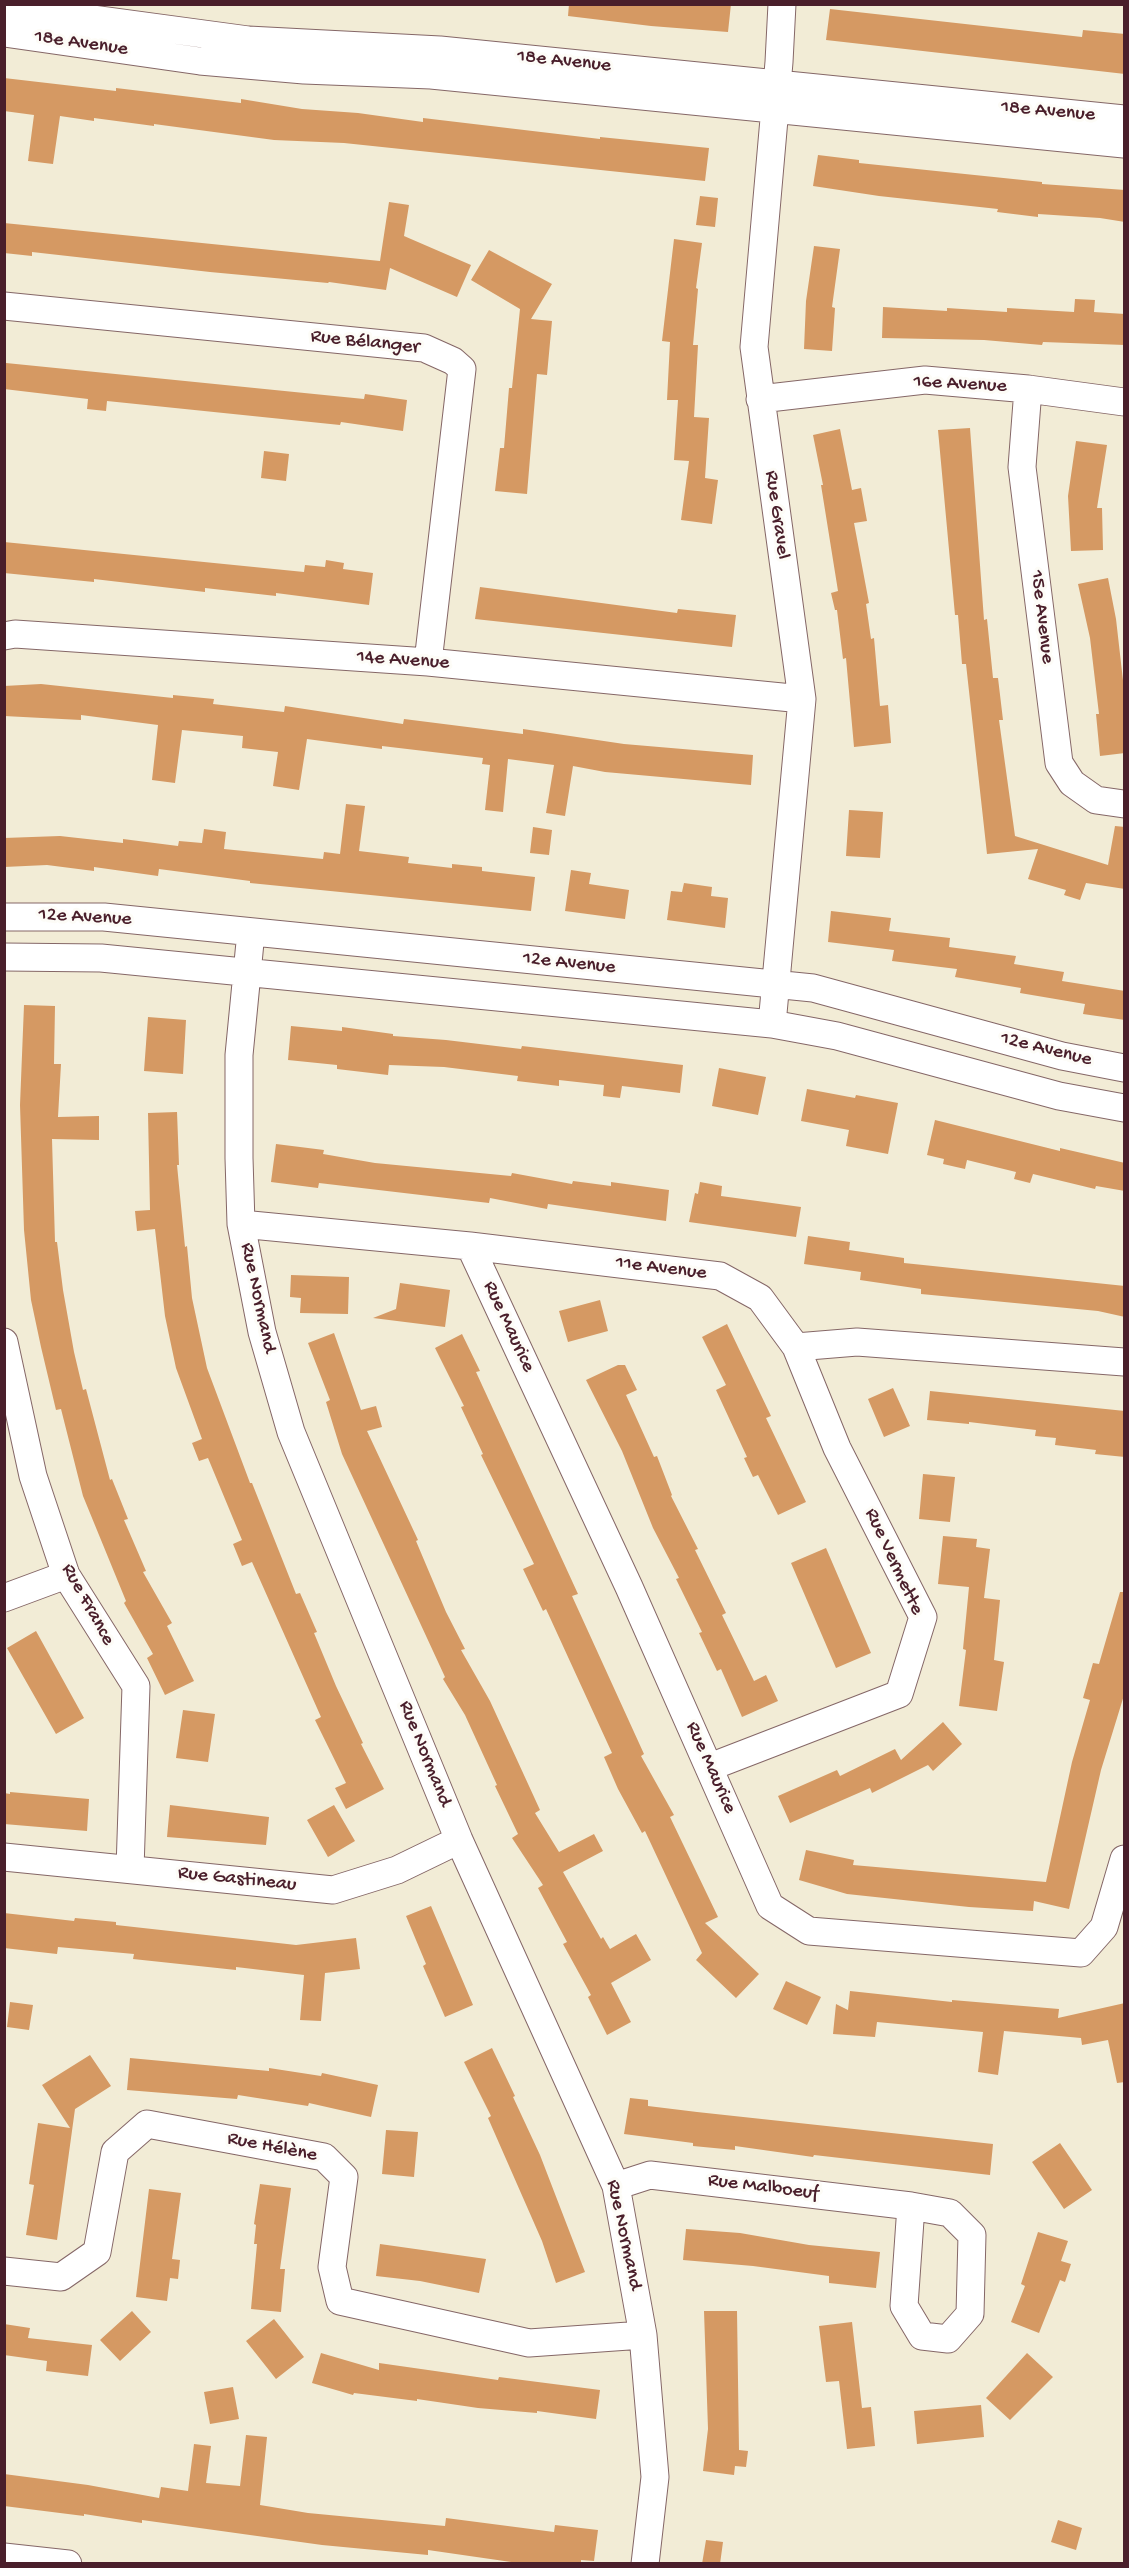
<!DOCTYPE html>
<meta charset="utf-8">
<style>
body{margin:0}
#map{position:relative;width:1129px;height:2568px;overflow:hidden;background:#f2ecd6;font-family:"Gochi Hand",sans-serif}
canvas{display:block}
.frame{position:absolute;inset:0;border:6px solid #4a1f2b;pointer-events:none}
</style>
<div id="map">
<canvas width="1129" height="2568"></canvas>
<div class="frame"></div>
</div>
<script>
const context = document.querySelector('canvas').getContext('2d');
context.lineJoin = 'round';
function fill(path, color) { context.fillStyle = color; context.fill(path, 'evenodd'); }
const poly = rows => new Path2D(rows.map(r => 'M' + r).join(''));
function trace(path, color, width, dash) { context.strokeStyle = color; context.lineWidth = width; context.lineCap = dash ? 'butt' : 'round'; context.setLineDash(dash || []); context.stroke(path); }
function drawText(font, color, halo, rows, align = 'center') {
  context.font = font + ' "Gochi Hand",sans-serif'; context.lineWidth = 6; context.setLineDash([]); context.textBaseline = 'middle'; context.strokeStyle = halo; context.fillStyle = color; for (const [text, x, y, turn = 0] of rows) {
    context.save(); context.translate(x, y); context.rotate((+turn || 0) * Math.PI / 180); context.textAlign = isNaN(turn) ? turn : align; if (halo) context.strokeText(text, 0, 0); context.fillText(text, 0, 0); context.restore();
  }
}
fill(poly([
 [569,4,731,4,728,32,651,26,568,16],
 [830,9,1082,37,1083,30,1125,34,1125,74,826,40],
 [4,78,116,91,116,88,241,103,241,99,302,109,358,113,423,122,423,118,600,139,600,137,709,148,705,181,344,143,274,140,154,124,154,126,94,118,94,121,60,116,53,164,28,161,34,115,4,111],
 [818,155,859,160,859,163,1042,182,1042,184,1125,190,1125,222,1100,218,1038,214,1038,217,997,212,998,209,879,196,813,186],
 [700,196,718,198,715,227,696,225],
 [389,202,409,205,404,236,471,265,457,297,390,268,386,290,329,282,328,283,210,272,32,252,32,256,4,253,4,223,380,261],
 [674,239,702,243,696,288,698,289,693,345,698,345,694,417,709,418,705,478,718,480,712,524,681,520,689,461,674,460,678,400,667,400,670,342,662,341],
 [814,246,840,249,832,307,835,308,832,351,804,349,806,301],
 [489,250,552,284,531,319,552,321,547,375,537,374,527,494,495,491,500,448,504,448,509,388,512,388,520,309,471,280],
 [1075,299,1095,300,1094,312,1125,314,1125,345,1043,342,1042,345,984,340,882,338,883,307,947,311,947,308,1007,312,1007,308,1074,312],
 [6,363,364,399,365,394,407,400,403,431,341,422,340,425,107,401,106,411,87,409,88,399,4,389],
 [970,428,984,620,987,619,993,678,998,678,1003,720,999,720,1015,836,1108,865,1115,826,1125,827,1125,889,1086,883,1080,900,1064,895,1066,890,1028,879,1038,849,987,854,966,664,962,664,958,615,955,615,938,430],
 [840,429,852,490,861,488,867,521,854,523,869,603,866,604,871,639,874,638,880,706,888,705,891,743,854,747,846,658,843,659,837,610,835,610,831,593,838,591,821,485,823,485,813,435],
 [1076,441,1107,445,1097,508,1102,508,1103,550,1071,551,1068,496],
 [264,451,289,454,286,481,261,478],
 [4,542,304,572,305,565,325,567,326,560,344,563,343,569,373,573,369,605,276,593,276,596,205,588,205,592,94,579,94,582,4,573],
 [1108,578,1116,619,1125,698,1125,753,1100,756,1096,714,1099,714,1090,638,1078,584],
 [480,587,677,613,678,609,736,615,732,647,475,619],
 [41,684,173,698,173,695,214,699,213,704,284,712,285,706,403,724,404,719,523,734,523,729,624,744,753,755,751,785,605,772,573,766,565,816,546,813,554,765,508,759,503,812,485,810,490,765,482,764,483,758,382,746,382,749,307,739,299,790,273,786,278,752,242,748,243,736,182,730,175,783,152,780,158,725,81,715,81,720,4,716,4,686],
 [346,804,365,806,359,851,409,857,408,863,452,868,452,864,482,867,482,871,535,877,531,911,250,883,250,881,159,869,158,876,94,867,94,871,47,865,4,867,4,838,60,836,123,843,123,839,178,846,179,841,202,843,204,829,226,832,224,849,323,859,324,852,340,854],
 [849,810,883,812,880,858,846,856],
 [533,827,552,830,549,855,530,853],
 [571,870,591,873,589,884,629,890,625,919,565,911],
 [684,883,712,887,711,896,728,898,725,928,667,920,671,891,682,892],
 [831,911,891,918,889,931,950,938,949,947,1016,956,1014,964,1064,972,1062,981,1125,991,1125,1020,1083,1014,1085,1004,1020,993,1021,988,955,977,957,969,892,961,894,950,828,942],
 [24,1005,55,1006,54,1064,61,1064,58,1117,99,1116,99,1140,52,1139,55,1242,57,1242,63,1290,74,1352,83,1390,86,1389,110,1480,112,1479,128,1519,124,1520,146,1571,143,1572,172,1623,167,1626,194,1681,165,1695,147,1658,153,1654,124,1603,126,1601,83,1496,61,1409,56,1410,41,1347,31,1300,24,1230,20,1105],
 [148,1017,186,1020,183,1074,144,1071],
 [291,1026,342,1031,342,1027,393,1034,393,1036,446,1040,521,1049,522,1046,683,1065,680,1093,622,1086,620,1098,603,1096,604,1085,559,1080,559,1086,517,1081,518,1076,444,1067,389,1065,388,1075,337,1069,337,1065,288,1060],
 [719,1068,766,1077,758,1115,712,1106],
 [807,1089,855,1098,856,1095,898,1103,888,1154,846,1146,849,1130,801,1121],
 [177,1112,179,1165,177,1165,185,1247,187,1246,192,1298,207,1368,250,1483,252,1483,296,1594,300,1593,317,1632,314,1633,336,1686,363,1743,361,1744,384,1789,346,1809,335,1788,346,1783,315,1720,321,1717,252,1562,242,1566,233,1544,242,1540,208,1458,199,1461,192,1443,202,1439,176,1368,165,1316,155,1229,137,1231,135,1211,150,1210,148,1113],
 [935,1120,1060,1151,1060,1148,1125,1163,1125,1191,1096,1186,1095,1189,1033,1174,1030,1183,1014,1179,1016,1172,967,1160,965,1169,943,1164,944,1159,927,1155],
 [276,1144,324,1150,323,1154,375,1163,511,1176,512,1173,572,1184,573,1181,611,1186,611,1182,669,1190,666,1221,548,1204,547,1209,490,1198,489,1203,319,1183,318,1188,271,1182],
 [700,1182,722,1186,721,1196,801,1207,796,1237,689,1222,695,1193,698,1194],
 [808,1236,850,1242,849,1250,904,1258,904,1263,1125,1286,1125,1317,1098,1311,921,1294,921,1289,860,1280,861,1272,804,1264],
 [291,1275,349,1277,348,1314,300,1313,301,1298,290,1297],
 [400,1283,450,1290,445,1327,373,1318,396,1309],
 [600,1300,608,1331,568,1342,559,1311],
 [727,1324,771,1416,766,1418,806,1502,778,1515,758,1475,753,1477,744,1458,747,1457,716,1390,726,1385,702,1337],
 [334,1333,361,1410,376,1406,382,1427,367,1431,418,1540,416,1541,446,1612,465,1649,461,1650,490,1701,540,1810,535,1813,559,1852,594,1834,603,1851,563,1872,601,1939,603,1937,610,1949,636,1934,651,1960,611,1983,631,2022,607,2035,588,1997,591,1995,563,1944,567,1942,538,1888,543,1885,512,1838,518,1834,495,1786,497,1785,465,1715,443,1679,445,1677,342,1454,326,1402,330,1400,308,1343],
 [462,1334,480,1371,476,1372,578,1594,572,1596,644,1754,641,1756,674,1815,670,1817,718,1917,705,1923,759,1974,736,1998,696,1960,702,1953,645,1831,642,1833,618,1789,604,1757,612,1753,546,1609,543,1611,523,1569,534,1564,481,1455,483,1454,461,1407,464,1406,435,1348],
 [618,1365,625,1365,637,1390,626,1395,654,1457,657,1456,672,1495,671,1496,698,1549,695,1550,726,1613,722,1615,754,1681,766,1675,778,1701,742,1717,721,1669,717,1671,699,1633,702,1632,676,1579,679,1578,653,1528,622,1451,586,1380],
 [893,1388,910,1426,884,1437,868,1399],
 [930,1391,1125,1411,1125,1457,1095,1454,1096,1450,1055,1445,1056,1438,1035,1436,1036,1430,969,1422,969,1424,927,1420],
 [923,1474,955,1477,950,1522,919,1519],
 [943,1536,977,1539,976,1547,990,1549,984,1598,1000,1600,994,1660,1004,1662,997,1711,959,1706,966,1650,963,1649,969,1587,938,1584],
 [826,1548,871,1653,836,1668,791,1563],
 [1120,1592,1125,1592,1125,1692,1101,1770,1069,1909,1034,1901,1033,1911,969,1907,847,1894,799,1880,806,1850,854,1860,853,1865,1046,1882,1072,1762,1090,1700,1083,1698,1093,1663,1099,1664],
 [36,1631,84,1718,56,1734,7,1648],
 [183,1710,215,1714,208,1762,176,1758],
 [943,1722,962,1744,933,1771,928,1765,872,1793,870,1788,790,1823,778,1796,837,1770,840,1776,895,1749,901,1760],
 [10,1792,89,1799,87,1831,4,1824,4,1793,10,1794],
 [170,1805,269,1817,266,1845,167,1837],
 [334,1805,355,1841,328,1857,307,1820],
 [431,1906,473,2005,445,2017,423,1966,426,1964,406,1916],
 [4,1913,74,1921,75,1918,116,1922,116,1925,296,1945,356,1938,360,1969,325,1973,321,2021,300,2020,304,1975,236,1967,236,1970,133,1959,134,1954,58,1947,57,1954,4,1948],
 [786,1981,821,1997,807,2025,773,2009],
 [850,1991,952,2002,952,2000,1059,2009,1058,2018,1125,2003,1125,2082,1117,2083,1108,2040,1082,2045,1081,2038,1004,2031,998,2075,978,2072,983,2032,877,2022,875,2037,833,2034,836,2004,848,2010],
 [10,2002,33,2005,29,2030,7,2027],
 [492,2048,515,2096,513,2097,540,2155,585,2272,556,2283,542,2241,488,2118,491,2116,464,2062],
 [90,2055,111,2086,75,2109,57,2240,26,2235,34,2185,29,2184,38,2123,70,2128,42,2085],
 [130,2058,269,2071,269,2068,321,2076,322,2073,378,2085,371,2117,309,2103,308,2106,238,2095,237,2099,127,2090],
 [630,2098,648,2100,648,2106,697,2112,993,2144,990,2175,814,2155,813,2157,735,2146,735,2150,693,2146,693,2143,624,2134],
 [386,2130,418,2132,414,2177,382,2174],
 [1060,2143,1092,2190,1064,2209,1032,2162],
 [260,2184,291,2188,280,2269,285,2269,281,2312,251,2309,257,2244,254,2244,256,2225,254,2224],
 [149,2189,181,2193,172,2259,180,2260,178,2279,170,2278,167,2301,136,2297],
 [686,2229,740,2233,809,2245,880,2252,876,2288,829,2283,829,2276,753,2266,683,2260],
 [1038,2232,1068,2241,1061,2261,1071,2264,1065,2282,1060,2280,1039,2333,1011,2322,1025,2286,1021,2284],
 [380,2244,486,2259,479,2293,420,2281,376,2276],
 [132,2311,151,2332,120,2361,100,2340],
 [704,2311,737,2311,739,2450,748,2451,746,2467,735,2466,734,2475,703,2471,708,2429],
 [274,2319,304,2357,276,2379,246,2341],
 [852,2322,862,2408,871,2407,875,2446,847,2449,839,2381,826,2382,819,2326],
 [4,2324,30,2328,28,2338,92,2345,88,2376,46,2371,47,2361,4,2355],
 [321,2353,379,2370,379,2363,498,2380,499,2377,600,2390,596,2419,537,2411,537,2413,478,2408,417,2399,417,2401,354,2393,353,2395,312,2383],
 [1027,2353,1053,2377,1010,2420,986,2398],
 [233,2387,239,2419,210,2424,204,2392],
 [981,2405,984,2437,917,2444,914,2411],
 [246,2435,267,2437,260,2505,308,2513,445,2526,446,2518,554,2532,555,2525,598,2530,594,2561,581,2560,581,2564,525,2564,428,2550,428,2555,322,2545,142,2520,142,2523,84,2514,84,2516,4,2506,4,2474,88,2485,159,2498,161,2487,188,2491,194,2444,211,2446,206,2483,240,2486],
 [1058,2520,1082,2528,1076,2550,1051,2542],
 [706,2540,723,2542,720,2564,702,2564]
]), '#d59963');
const minor = poly([
 [4,7,248,40,440,50,1124,119],
 [4,33,200,61,304,70,431,75,1124,144],
 [4,306,424,348,453,361,462,369,428,662],
 [1028,389,1022,467,1059,763,1072,783,1096,800,1124,804],
 [760,399,925,380,1028,389,1124,402],
 [4,636,15,634,428,662,802,699],
 [4,917,104,917,813,988,1062,1056,1124,1068],
 [251,932,239,1055,239,1158,241,1224,262,1332,291,1432,459,1840,616,2186,643,2335,655,2477,645,2564],
 [4,957,101,958,772,1024,837,1036,1059,1096,1124,1108],
 [772,1024,802,699,754,347,779,62,782,4],
 [241,1224,470,1246,720,1276,760,1298,796,1347,857,1342,1124,1362],
 [470,1246,629,1587,770,1906,809,1931,1081,1953,1104,1927,1124,1859],
 [4,1342,33,1476,66,1575,136,1686,130,1869],
 [4,1598,66,1575],
 [710,1767,899,1694,923,1617,837,1448,796,1347],
 [4,1857,333,1890,397,1870,459,1840],
 [616,2186,650,2175,911,2206,950,2213,972,2235,970,2314,948,2339,922,2336,904,2306,911,2206],
 [4,2271,61,2277,97,2252,115,2152,147,2124,324,2157,344,2177,332,2267,340,2301,529,2343,643,2335],
 [4,2557,68,2564]
]);
trace(minor, '#856767', 29);
trace(minor, '#fff', 27);
drawText('20px', '#4a1f2b', '#fdfcf7', [
 ["18e Avenue",81,44,8],
 ["18e Avenue",564,62,6],
 ["18e Avenue",1048,112,5],
 ["Rue Bélanger",365,343,6],
 ["16e Avenue",960,385,3],
 ["Rue Gravel",776,515,82],
 ["15e Avenue",1041,617,83],
 ["14e Avenue",403,661,4],
 ["12e Avenue",85,918,3],
 ["12e Avenue",569,964,6],
 ["12e Avenue",1046,1050,14],
 ["11e Avenue",661,1269,7],
 ["Rue Normand",257,1298,78],
 ["Rue Maurice",508,1327,65],
 ["Rue Vermette",893,1562,65],
 ["Rue France",87,1605,61],
 ["Rue Normand",424,1754,68],
 ["Rue Maurice",710,1768,66],
 ["Rue Gastineau",237,1880,6],
 ["Rue Hélène",272,2148,11],
 ["Rue Malboeuf",763,2188,7],
 ["Rue Normand",623,2235,78]
]);
</script>
